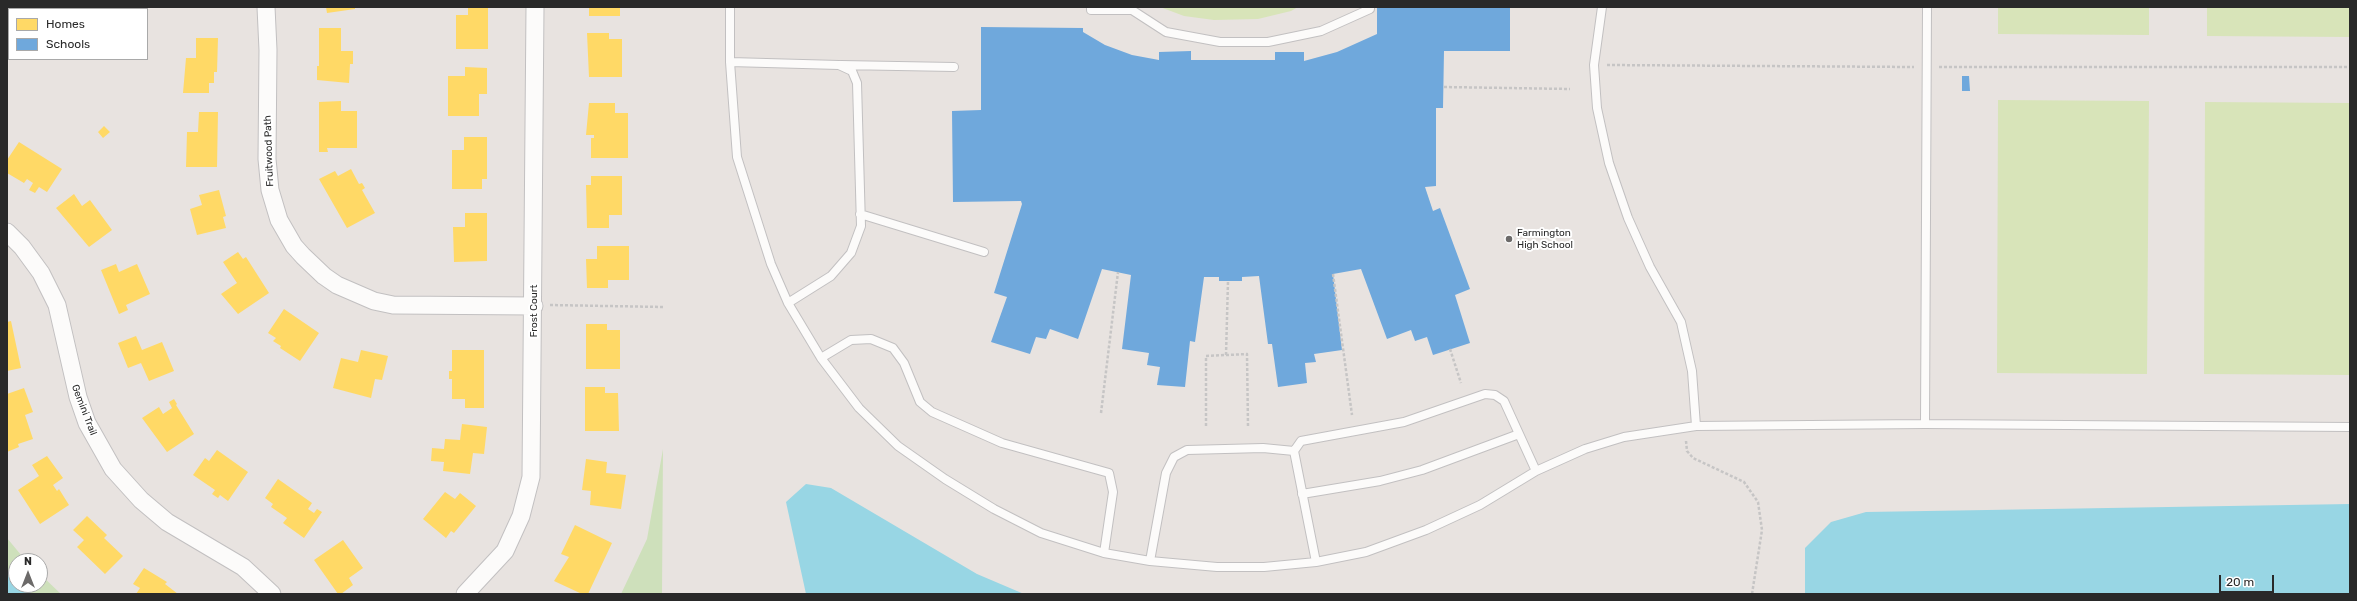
<!DOCTYPE html>
<style>
body{margin:0}
#map{position:relative;width:2357px;height:601px;overflow:hidden;background:#e8e3e0;font-family:Rubik,sans-serif}
canvas{display:block}
.frame{position:absolute;inset:0;border:8px solid #292929;pointer-events:none}
.legend{position:absolute;left:8px;top:8px;width:140px;height:52px;box-sizing:border-box;background:#fff;border:1px solid #a9a9a9;margin:0;padding:5px 7px;list-style:none;font-size:12px;color:#292929}
.legend li{display:flex;align-items:center;gap:8px;height:20px}
.legend b{width:20px;border:1px solid #a9a9a9}
.north{position:absolute;left:8px;top:553px;width:40px;height:40px;box-sizing:border-box;background:#fff;border:1px solid #a9a9a9;border-radius:50%;rotate:0deg;font-size:11px;font-weight:700;line-height:16px;text-align:center;color:#292929}
.north::after{content:'';display:block;margin:auto;width:14px;height:18px;background:#6c6a69;clip-path:polygon(50% 0,100% 100%,50% 72%,0 100%)}
.scale{position:absolute;left:2219px;top:575px;width:55px;height:18px;box-sizing:border-box;border:2px solid #292929;border-top:0;padding-left:5px;font-size:12px;line-height:14px;white-space:nowrap;color:#292929;-webkit-text-stroke:3px #fff;paint-order:stroke}
</style>
<div id="map">
<canvas width="2357" height="601"></canvas>
<div class="frame"></div>
<ul class="legend">
<li><b style="height:11px;background:#ffd966"></b>Homes</li>
<li><b style="height:11px;background:#6fa8dc"></b>Schools</li>
</ul>
<div class="north">N</div>
<div class="scale">20 m</div>
</div>
<script>
const context = document.querySelector('canvas').getContext('2d');
context.lineJoin = 'round';
function fill(path, color) { context.fillStyle = color; context.fill(path, 'evenodd'); }
const poly = rows => new Path2D(rows.map(r => 'M' + r).join(''));
function trace(path, color, width, dash) { context.strokeStyle = color; context.lineWidth = width; context.lineCap = dash ? 'butt' : 'round'; context.setLineDash(dash || []); context.stroke(path); }
function drawText(font, color, halo, rows, align = 'center') {
  context.font = font + ' Rubik,sans-serif'; context.lineWidth = 4; context.setLineDash([]); context.textBaseline = 'middle'; context.strokeStyle = halo; context.fillStyle = color; for (const [text, x, y, turn = 0] of rows) {
    context.save(); context.translate(x, y); context.rotate((+turn || 0) * Math.PI / 180); context.textAlign = isNaN(turn) ? turn : align; if (halo) context.strokeText(text, 0, 0); context.fillText(text, 0, 0); context.restore();
  }
}
fill(poly([
 [663,449,662,594,621,594,647,539],
 [7,538,26,561,16,561,16,579,7,570],
 [40,574,61,594,32,594,22,585,40,585]
]), '#cee0bb');
fill(poly([
 [1160,7,1298,7,1291,11,1258,19,1214,20,1184,16],
 [1998,7,2149,7,2149,35,1998,34],
 [2207,7,2350,7,2350,37,2207,36],
 [1998,100,2149,101,2147,374,1997,373],
 [2205,102,2350,103,2350,375,2204,374]
]), '#d8e4b9');
fill(poly([
 [806,484,831,488,977,574,1024,594,806,594,786,502],
 [2350,504,2350,594,1805,594,1805,548,1831,522,1866,512],
 [7,570,16,579,16,585,22,585,32,594,7,594]
]), '#98d6e4');
fill(poly([
 [13,7,48,7,48,8,13,9],
 [326,7,355,7,355,9,327,13],
 [468,7,488,7,488,49,456,49,456,15,468,15],
 [589,7,620,7,620,16,589,16],
 [319,28,341,28,341,51,353,51,353,64,350,64,349,83,317,80,317,66,319,66],
 [587,33,609,33,609,39,622,39,622,77,589,77],
 [196,38,218,38,217,72,214,72,214,83,209,83,209,93,183,93,186,58,196,58],
 [465,67,487,68,487,94,479,94,479,116,448,116,448,76,465,76],
 [341,101,341,111,357,111,357,148,327,148,328,152,319,152,319,102],
 [589,103,615,103,615,113,628,113,628,158,591,158,591,138,594,138,594,135,586,135],
 [199,112,218,112,217,167,186,167,187,132,198,132],
 [104,126,110,132,103,138,98,132],
 [464,137,487,137,487,179,482,179,482,189,452,189,452,150,464,150],
 [19,142,62,169,47,192,39,187,35,193,29,190,33,183,27,179,24,183,7,173,7,160],
 [351,169,359,184,362,183,365,188,362,190,375,213,347,228,319,179,335,171,338,176],
 [591,176,622,176,622,215,609,215,609,228,587,228,586,185,591,185],
 [219,190,226,216,223,217,226,228,197,235,190,209,202,205,199,195],
 [74,194,82,206,90,200,112,230,89,247,56,208],
 [465,213,487,213,487,261,454,262,453,227,465,227],
 [597,246,629,246,629,280,608,280,608,288,587,288,586,259,597,259],
 [238,252,243,259,246,257,269,293,238,314,221,294,237,283,223,262],
 [116,264,119,272,137,264,150,294,126,305,128,310,119,314,101,270],
 [284,309,319,333,300,361,280,348,281,346,273,341,276,338,268,333],
 [11,321,21,368,7,371,7,322],
 [586,324,607,324,607,330,620,330,620,369,586,369],
 [136,336,142,350,162,342,174,371,149,381,141,363,128,368,118,343],
 [361,350,388,356,382,380,375,379,371,398,333,388,341,358,358,362],
 [452,350,484,350,484,408,465,408,465,399,452,399,452,379,449,379,449,371,452,371],
 [585,387,605,387,605,393,618,393,619,431,585,431],
 [24,388,33,412,25,415,33,439,18,444,19,447,7,452,7,394],
 [174,399,177,404,176,405,194,434,167,452,142,418,159,407,163,414,172,408,169,402],
 [462,424,487,427,484,454,473,453,470,474,443,471,444,462,431,461,432,448,444,449,445,439,460,440],
 [217,450,248,472,228,501,220,495,218,498,212,494,215,490,193,475,205,458,209,461],
 [47,456,63,478,53,485,57,491,59,489,69,505,40,524,18,490,39,476,32,465],
 [586,459,607,462,606,473,626,475,621,509,590,505,591,491,582,490],
 [278,479,312,503,308,509,314,513,317,509,322,512,304,538,283,523,287,518,271,507,273,504,265,498],
 [445,492,455,499,460,493,476,506,454,533,451,531,446,538,423,519],
 [87,516,107,535,104,538,123,556,105,574,77,547,84,540,73,530],
 [575,525,612,543,588,594,582,594,554,581,569,557,561,554],
 [343,540,363,568,349,578,353,585,341,594,338,594,314,560],
 [144,568,167,582,165,584,178,594,136,594,140,588,133,584]
]), '#ffd966');
fill(poly([
 [1377,7,1510,7,1510,51,1444,51,1443,108,1436,108,1436,186,1425,187,1433,211,1440,208,1470,289,1455,295,1470,343,1433,355,1427,337,1415,341,1411,330,1387,339,1361,269,1333,274,1342,350,1314,354,1316,362,1305,363,1307,383,1278,387,1272,344,1268,344,1259,276,1242,277,1242,281,1219,281,1219,277,1204,277,1195,342,1190,341,1185,387,1157,385,1160,367,1147,365,1149,353,1122,349,1131,275,1102,269,1078,339,1050,329,1046,339,1036,337,1030,354,991,342,1007,297,994,293,1022,204,1021,201,953,202,952,111,981,110,981,27,1083,28,1083,32,1105,45,1132,55,1159,60,1159,52,1191,51,1191,60,1275,60,1275,52,1304,52,1304,61,1337,52,1377,34],
 [1962,76,1969,76,1970,91,1962,91]
]), '#6fa8dc');
const service = poly([
 [730,7,730,62,737,157,771,264,788,303,821,358,859,408,898,446,945,479,994,509,1041,533,1104,553,1150,561,1217,567,1264,567,1316,562,1366,552,1426,530,1480,505,1536,471,1585,449,1624,437,1696,426,1925,424,2350,427],
 [1091,7,1091,10,1132,10,1166,32,1220,42,1268,42,1321,31,1370,9,1370,7],
 [1602,7,1594,65,1597,108,1609,163,1628,218,1650,267,1681,322,1692,371,1696,426],
 [730,62,839,65,852,71,857,83,861,226,851,253,831,276,788,303],
 [841,65,954,67],
 [860,214,984,252],
 [821,358,851,340,871,339,893,348,904,363,920,402,932,412,1002,443,1109,473,1113,492,1104,553],
 [1925,424,1927,7],
 [1302,494,1380,481,1422,470,1519,434],
 [1150,561,1166,473,1174,457,1187,450,1263,448,1294,451],
 [1316,562,1294,451,1301,441,1404,422,1485,394,1495,395,1504,401,1536,471]
]);
const minor = poly([
 [266,7,268,50,267,159,270,190,279,220,294,246,303,256,324,276,337,285,374,301,393,305,534,306],
 [7,232,22,247,41,273,57,305,78,397,87,423,113,469,141,500,167,522,243,567,272,594],
 [465,594,505,551,521,516,531,477,535,7]
]);
trace(service, '#c2c0c1', 10);
trace(minor, '#c2c0c1', 19);
trace(poly([
 [1607,65,1914,67],
 [1939,67,2350,67],
 [1444,87,1570,89],
 [1333,274,1352,415],
 [550,305,664,307],
 [1450,349,1461,383],
 [1226,355,1228,281],
 [1101,413,1118,272],
 [1206,426,1206,356,1247,354,1248,426],
 [1686,441,1687,451,1693,458,1744,482,1758,502,1762,530,1752,594]
]), '#c6c5c5', 2.5, [3, 2]);
trace(service, '#fcfbfa', 8);
trace(minor, '#fcfbfa', 17);
for (const [x, y, r, color] of [
 [1509,239,4,"#6c6a69"]
]) { const dot = new Path2D(); dot.arc(x, y, r, 0, 2 * Math.PI); context.fillStyle = color; context.fill(dot); trace(dot, '#fff', 1.5); }
drawText('10px', '#292929', '#fff', [
 ["Fruitwood Path",269,151,-92],
 ["Frost Court",534,311,-90],
 ["Gemini Trail",84,410,69]
]);
drawText('10px', '#292929', '#fff', [
 ["Farmington",1517,233],
 ["High School",1517,245]
], 'left');
</script>
